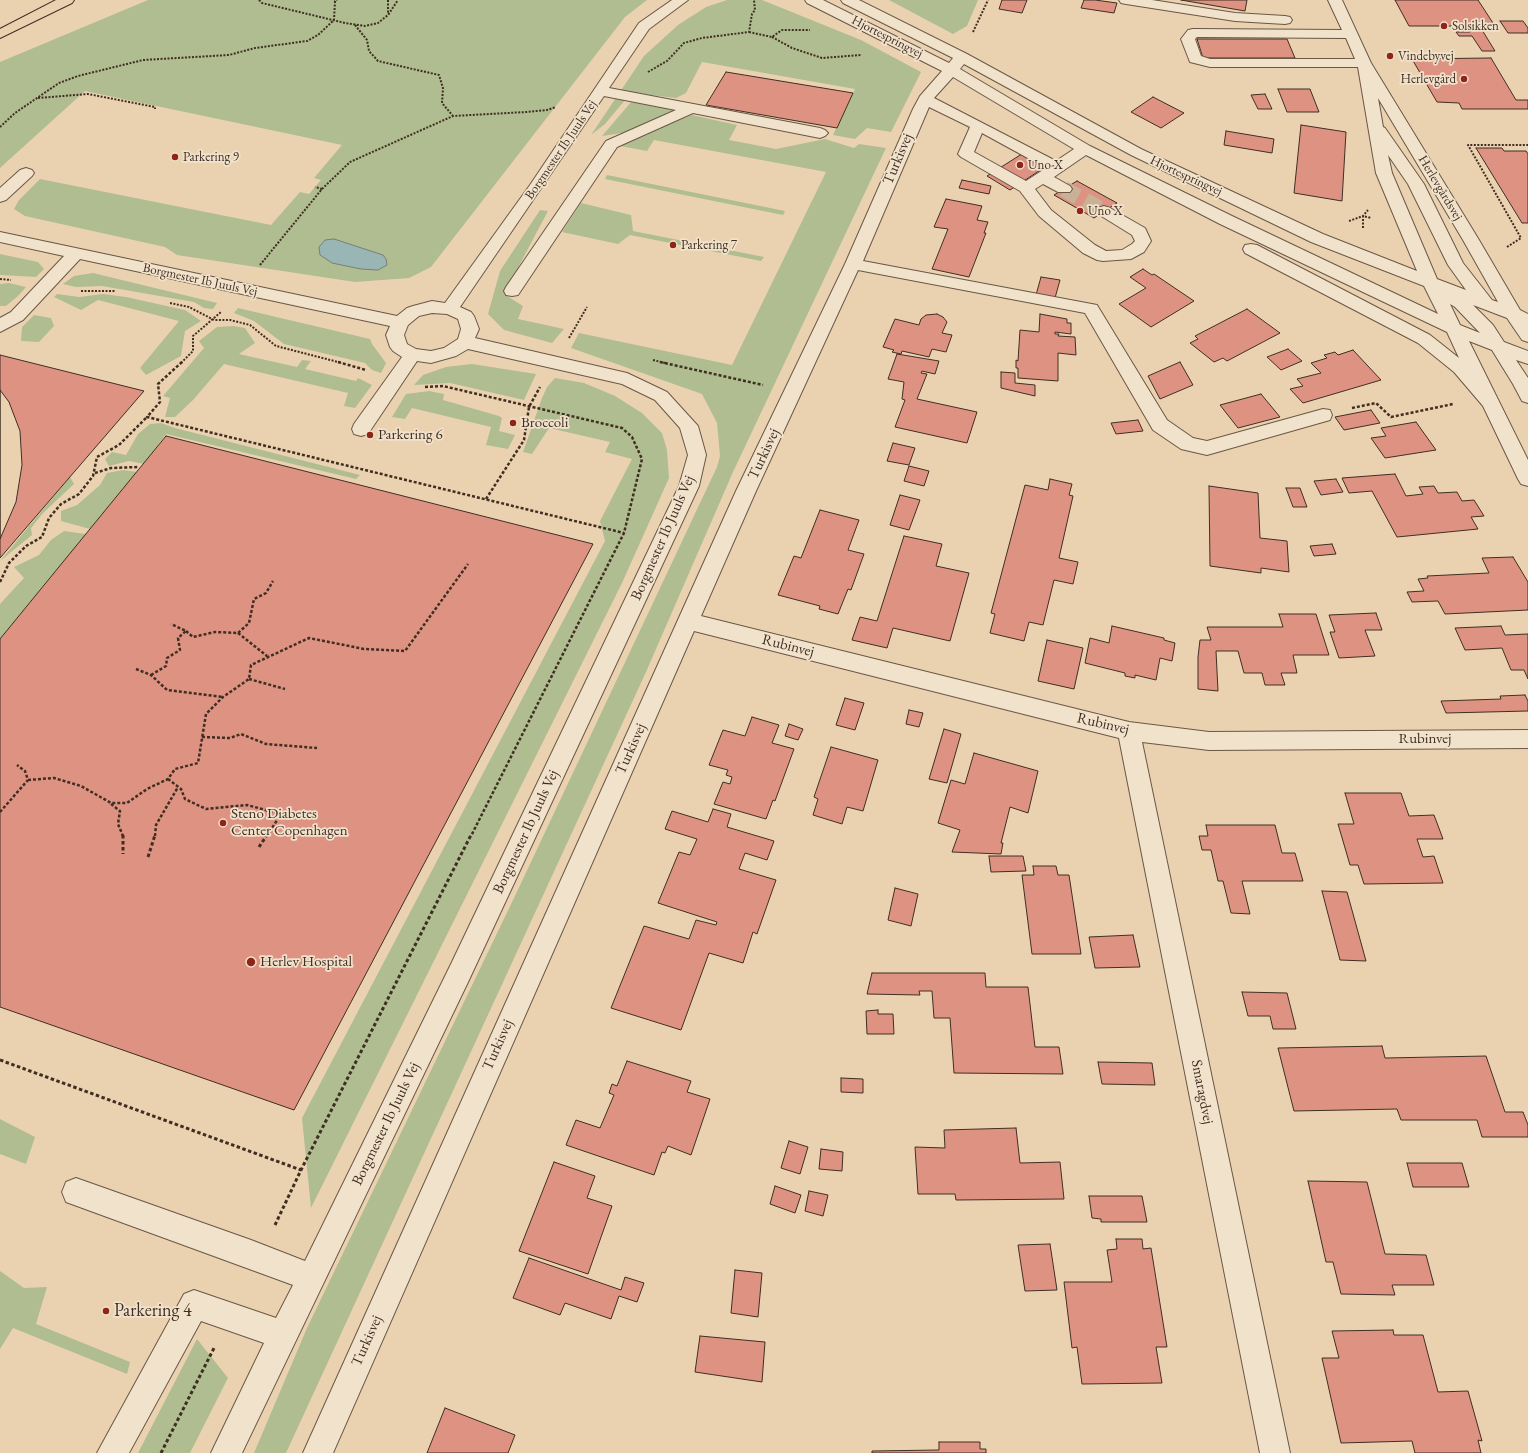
<!DOCTYPE html>
<meta charset="utf-8">
<style>
body{margin:0}
canvas{display:block;background:#ead2b0}
</style>
<canvas width="1528" height="1453"></canvas>
<script>
const context = document.querySelector('canvas').getContext('2d');
context.lineJoin = 'round';
function fill(path, color) { context.fillStyle = color; context.fill(path, 'evenodd'); }
const poly = rows => new Path2D(rows.map(r => 'M' + r).join(''));
function trace(path, color, width, dash) { context.strokeStyle = color; context.lineWidth = width; context.lineCap = dash ? 'butt' : 'round'; context.setLineDash(dash || []); context.stroke(path); }
function drawText(font, color, halo, rows, align = 'center') {
  context.font = font + ' "EB Garamond",serif'; context.lineWidth = 3.5; context.setLineDash([]); context.textBaseline = 'middle'; context.strokeStyle = halo; context.fillStyle = color; for (const [text, x, y, turn = 0] of rows) {
    context.save(); context.translate(x, y); context.rotate((+turn || 0) * Math.PI / 180); context.textAlign = isNaN(turn) ? turn : align; if (halo) context.strokeText(text, 0, 0); context.fillText(text, 0, 0); context.restore();
  }
}
fill(poly([
 [148,0,647,0,625,17,431,267,409,278,355,282,177,255,165,247,25,216,14,209,19,200,40,179,271,225,300,192,309,194,321,180,314,178,342,145,85,91,0,168,0,62],
 [727,0,762,0,861,40,921,72,891,132,867,128,855,139,833,135,855,89,702,62,686,93,676,98,642,94,626,99,605,124,591,135,644,56,678,25,706,7],
 [889,0,978,0,967,26,953,34],
 [632,101,673,110,629,132,602,136],
 [692,115,737,125,729,140,776,149,825,139,854,148,859,144,886,148,733,472,646,672,286,1453,254,1453,307,1328,514,898,717,467,720,456,717,423,702,394,571,348,579,333,732,365,826,172,654,140,647,151,620,146,634,138],
 [607,175,785,211,783,215,605,179],
 [581,203,631,215,633,231,764,257,761,261,630,235,618,244,562,232],
 [540,210,548,211,504,294,523,306,518,319,564,329,552,343,504,330,488,314,500,271],
 [0,254,38,262,44,269,36,277,0,275],
 [93,273,217,303,213,309,204,308,194,302,102,286,76,287,63,284,74,276],
 [9,283,26,287,18,296,6,306,0,306,0,284],
 [57,294,79,297,103,294,126,297,185,310,201,321,185,331,181,356,146,375,140,368,179,321,98,300,81,310,54,297],
 [238,308,370,339,372,344,386,363,381,373,372,370,365,363,284,344,254,321,234,313],
 [34,315,51,318,54,326,39,342,21,341,22,327],
 [234,326,245,328,255,343,239,354,297,367,302,360,311,361,305,369,356,381,358,378,372,385,355,408,344,406,348,393,224,364,193,400,175,417,165,417,170,398,163,396,204,348,199,341,217,327],
 [472,364,536,374,524,400,450,383,414,385,423,375,446,367],
 [555,378,584,383,615,396,642,413,662,433,667,450,669,478,622,583,311,1208,302,1118,605,541,600,521,632,459,605,452,610,442,549,428,532,454,523,452,542,398,547,387],
 [429,391,444,394,443,400,499,416,502,418,499,431,515,435,508,449,486,445,491,427,412,408,405,419,392,417,406,394],
 [161,423,175,428,360,475,356,479,166,434,144,464,129,461,109,466,105,459,112,452,126,455,138,434,150,424],
 [123,470,137,472,90,529,61,521,61,511,77,505,100,485,107,473],
 [70,477,74,484,43,513,31,528,32,535,0,561],
 [64,531,86,534,0,639,0,604,24,578,14,567,39,555,51,540],
 [0,1119,35,1137,26,1164,0,1154],
 [0,1271,24,1288,47,1287,36,1324,130,1362,127,1374,13,1328,0,1349],
 [197,1339,228,1378,190,1453,138,1453]
]), '#b0bd91');
const water = poly([
 [334,239,383,255,386,259,387,265,378,270,361,269,332,263,320,255,319,247,325,240,334,239]
]);
fill(water, '#9ab6b4');
trace(water, '#76807a', 1);
const building = poly([
 [1002,0,1027,0,1022,13,999,9,1002,0],
 [1084,0,1095,0,1117,3,1114,13,1081,8,1084,0],
 [1181,0,1247,0,1245,11,1181,0],
 [1395,0,1478,0,1493,23,1483,23,1484,25,1479,25,1495,51,1482,51,1472,36,1459,36,1456,32,1470,32,1466,26,1409,26,1395,0],
 [1500,21,1523,21,1528,28,1528,33,1508,33,1500,21],
 [1197,39,1287,39,1295,58,1203,58,1197,39],
 [1491,58,1516,100,1528,100,1528,109,1462,109,1459,103,1437,102,1412,59,1491,58],
 [726,72,853,93,837,128,706,105,726,72],
 [1278,89,1310,89,1319,112,1287,112,1278,89],
 [1265,94,1272,109,1258,109,1251,95,1265,94],
 [1153,97,1184,113,1161,128,1131,112,1153,97],
 [1301,125,1346,132,1342,201,1294,193,1301,125],
 [1226,131,1274,139,1272,153,1224,145,1226,131],
 [1476,148,1502,148,1504,151,1526,151,1528,154,1528,223,1522,223,1476,148],
 [1025,152,1048,165,1010,190,987,176,1025,152],
 [962,180,991,186,989,194,959,188,962,180],
 [1077,181,1117,203,1094,218,1054,195,1077,181],
 [946,199,982,206,977,220,988,222,984,233,986,233,969,277,932,269,948,229,934,227,946,199],
 [1143,269,1152,275,1154,274,1194,301,1151,327,1119,304,1146,288,1130,277,1143,269],
 [1041,277,1060,280,1055,298,1036,295,1041,277],
 [1247,309,1280,333,1227,361,1223,358,1214,362,1190,343,1198,339,1195,336,1247,309],
 [937,314,943,317,947,322,942,333,952,335,946,352,932,349,929,357,902,351,901,354,892,352,894,350,883,347,895,319,919,325,921,319,926,315,937,314],
 [1040,314,1067,319,1067,323,1071,323,1071,334,1055,332,1055,334,1059,334,1058,336,1075,337,1076,355,1058,353,1058,381,1018,378,1018,368,1016,368,1016,360,1018,361,1020,330,1039,332,1040,314],
 [1288,349,1302,361,1281,370,1267,357,1288,349],
 [1353,350,1381,380,1303,403,1290,389,1303,386,1297,379,1321,373,1311,363,1327,358,1324,355,1335,352,1338,355,1353,350],
 [897,354,939,361,935,374,922,371,921,373,927,374,917,399,977,412,967,443,895,427,905,400,902,399,904,382,888,379,897,354],
 [0,355,144,391,0,558,0,355],
 [1180,362,1193,385,1160,399,1148,376,1180,362],
 [1001,372,1015,373,1015,383,1035,385,1035,396,1001,388,1001,372],
 [0,390,9,402,20,431,22,465,16,502,0,539,0,390],
 [1261,394,1280,417,1238,428,1220,405,1261,394],
 [1371,410,1380,423,1344,430,1335,417,1371,410],
 [1138,420,1143,431,1116,434,1111,423,1138,420],
 [1416,422,1436,450,1385,458,1371,438,1386,436,1381,428,1416,422],
 [166,436,593,544,294,1110,0,1007,0,639,166,436],
 [893,443,915,448,909,465,887,461,893,443],
 [909,466,929,471,924,486,904,481,909,466],
 [1395,474,1406,496,1423,494,1419,487,1434,486,1438,493,1457,492,1462,501,1474,500,1484,516,1471,517,1478,529,1397,537,1372,491,1349,493,1342,478,1395,474],
 [1050,479,1072,484,1069,495,1073,496,1059,558,1078,562,1073,584,1054,580,1043,625,1029,622,1024,641,990,633,995,614,991,613,1025,485,1048,490,1050,479],
 [1336,479,1343,492,1321,495,1314,481,1336,479],
 [1209,486,1258,493,1260,538,1287,541,1289,572,1261,568,1261,573,1210,566,1209,486],
 [1286,488,1300,488,1307,507,1293,507,1286,488],
 [900,495,920,500,909,530,890,525,900,495],
 [820,510,859,520,848,550,864,554,851,590,848,589,838,614,819,609,820,606,778,595,794,556,801,558,820,510],
 [904,536,942,544,936,566,969,573,950,641,893,628,887,648,852,640,860,617,877,621,904,536],
 [1332,544,1336,554,1314,556,1310,546,1332,544],
 [1513,557,1528,582,1528,610,1445,614,1438,601,1412,602,1407,592,1424,591,1418,579,1428,578,1427,576,1489,573,1482,558,1513,557],
 [1376,613,1382,630,1365,630,1375,656,1339,658,1330,632,1335,632,1329,615,1376,613],
 [1279,614,1316,614,1329,655,1293,655,1297,673,1281,673,1285,685,1265,685,1262,673,1244,673,1238,651,1216,651,1218,691,1198,689,1198,657,1200,640,1211,640,1207,627,1283,627,1279,614],
 [1112,626,1164,638,1164,640,1175,643,1172,661,1160,658,1156,680,1135,675,1135,678,1125,676,1125,673,1085,663,1090,638,1109,643,1112,626],
 [1501,626,1505,635,1528,634,1528,679,1524,670,1511,670,1502,648,1465,650,1455,628,1501,626],
 [1047,640,1083,648,1074,689,1038,681,1047,640],
 [1525,695,1528,701,1528,711,1446,713,1441,701,1501,699,1500,696,1525,695],
 [845,698,864,703,855,730,836,725,845,698],
 [909,710,923,713,919,727,906,724,909,710],
 [752,717,779,725,772,743,794,749,775,801,773,800,766,819,714,804,723,782,730,784,732,777,726,775,728,770,709,765,723,730,745,736,752,717],
 [789,724,803,729,798,740,785,736,789,724],
 [944,729,961,734,947,783,929,779,944,729],
 [831,747,878,760,863,811,847,807,842,824,813,815,818,799,814,797,831,747],
 [974,753,1038,771,1028,813,1010,807,1001,843,1003,843,1001,854,952,852,960,830,938,823,951,780,965,784,974,753],
 [1345,793,1401,793,1409,816,1434,815,1443,839,1417,839,1423,857,1434,856,1443,883,1364,884,1358,865,1350,865,1338,824,1354,824,1345,793],
 [713,809,731,814,727,827,774,841,767,860,745,853,739,869,776,880,757,934,753,932,743,963,709,953,681,1030,611,1008,644,926,689,939,696,920,716,925,717,922,658,903,679,852,690,855,697,839,665,829,672,811,708,822,713,809],
 [1206,825,1275,825,1282,853,1295,853,1303,881,1242,881,1250,914,1231,913,1223,881,1218,881,1211,850,1202,850,1199,836,1208,836,1206,825],
 [989,856,1023,856,1026,871,991,872,989,856],
 [1033,866,1056,866,1058,875,1069,875,1081,954,1032,954,1022,875,1034,875,1033,866],
 [895,888,918,894,911,926,888,920,895,888],
 [1322,891,1347,892,1366,961,1340,960,1322,891],
 [1133,935,1140,967,1095,968,1089,937,1133,935],
 [872,973,985,973,986,987,1028,987,1035,1047,1059,1047,1063,1074,954,1073,950,1018,934,1018,932,991,919,991,920,995,867,994,872,973],
 [1242,992,1287,993,1296,1029,1273,1029,1270,1016,1248,1016,1242,992],
 [878,1010,878,1014,893,1014,894,1034,867,1034,866,1011,878,1010],
 [1382,1046,1385,1058,1486,1056,1505,1112,1523,1112,1528,1125,1528,1137,1482,1137,1477,1120,1401,1120,1397,1109,1294,1111,1278,1048,1382,1046],
 [627,1061,691,1081,687,1092,710,1099,691,1155,668,1146,665,1153,662,1152,654,1175,566,1145,576,1120,600,1128,614,1095,609,1093,612,1084,617,1086,627,1061],
 [1098,1062,1152,1063,1155,1085,1102,1084,1098,1062],
 [841,1078,863,1079,863,1093,841,1092,841,1078],
 [1016,1128,1020,1163,1060,1162,1064,1199,956,1200,955,1194,918,1194,915,1147,945,1148,944,1130,1016,1128],
 [789,1141,808,1147,800,1174,781,1168,789,1141],
 [821,1149,843,1152,842,1171,819,1169,821,1149],
 [554,1162,595,1176,587,1198,612,1206,588,1274,519,1251,554,1162],
 [1407,1163,1462,1163,1469,1187,1413,1187,1407,1163],
 [1308,1181,1367,1182,1385,1254,1426,1255,1434,1285,1392,1285,1395,1295,1341,1294,1333,1262,1326,1262,1308,1181],
 [775,1186,801,1195,795,1213,770,1204,775,1186],
 [809,1191,828,1195,823,1216,805,1211,809,1191],
 [1089,1196,1142,1196,1147,1222,1101,1222,1101,1219,1092,1218,1089,1196],
 [1116,1239,1142,1239,1143,1249,1151,1248,1167,1347,1156,1347,1162,1383,1082,1384,1077,1347,1072,1348,1064,1282,1112,1282,1107,1250,1117,1249,1116,1239],
 [1050,1244,1057,1290,1025,1291,1018,1245,1050,1244],
 [529,1258,621,1290,625,1277,644,1283,637,1302,619,1296,611,1319,565,1303,560,1315,513,1298,529,1258],
 [735,1270,762,1273,758,1317,731,1313,735,1270],
 [1393,1330,1394,1335,1423,1335,1438,1392,1468,1391,1482,1441,1478,1440,1481,1453,1415,1453,1412,1441,1341,1443,1322,1358,1339,1358,1332,1331,1393,1330],
 [700,1336,765,1342,762,1382,695,1372,700,1336],
 [445,1408,515,1435,508,1453,427,1453,445,1408],
 [939,1442,980,1442,980,1449,986,1449,986,1453,872,1453,872,1451,939,1450,939,1442]
]);
fill(building, '#de9382');
trace(building, '#402e23', 1);
trace(poly([
 [1064,189,1104,211]
]), '#c8b194', 16, [16, 8]);
const minor = poly([
 [672,0,688,0,649,29,609,88,820,128,825,130,828,133,825,136,820,138,693,113,617,147,518,295,512,296,506,295,504,291,506,287,606,141,676,110,604,96,460,307,471,312,474,316,479,329,475,338,627,373,667,392,698,426,706,455,699,486,469,980,242,1453,211,1453,264,1343,201,1321,129,1453,97,1453,184,1294,194,1290,276,1318,293,1285,66,1202,62,1192,66,1182,76,1178,251,1240,305,1261,451,964,679,486,688,455,680,428,655,400,622,384,468,349,456,356,431,363,417,361,368,434,361,436,354,434,352,429,354,424,402,357,393,351,390,347,386,335,390,326,80,259,23,320,0,332,0,318,11,312,64,256,0,242,0,232,397,316,407,308,413,306,432,301,445,303,530,185,639,23,672,0],
 [432,313,447,314,458,319,461,329,458,339,444,348,431,351,416,349,407,344,404,335,408,325,419,316,432,313],
 [805,0,823,0,949,63,953,58,843,3,841,0,859,0,967,54,1141,149,1323,234,1417,271,1376,173,1358,67,1210,67,1190,62,1181,39,1188,30,1193,29,1342,30,1328,0,1342,0,1371,63,1479,240,1520,310,1528,314,1528,342,1522,340,1507,318,1473,305,1493,325,1504,342,1528,351,1528,364,1516,360,1528,378,1528,403,1522,401,1513,384,1492,350,1469,341,1528,460,1528,486,1521,484,1518,479,1483,406,1454,372,1418,343,1245,253,1243,249,1245,245,1251,244,1257,245,1430,335,1459,358,1447,332,1220,224,1086,155,1054,177,1070,186,1072,189,1070,192,1058,192,1043,184,1035,189,1051,210,1095,245,1106,251,1122,250,1132,244,1135,241,1132,235,1098,214,1096,211,1098,208,1104,206,1110,208,1145,228,1151,241,1144,252,1131,259,1103,261,1097,260,1083,253,1039,216,1020,191,961,157,958,154,970,127,929,107,863,261,1097,305,1167,420,1193,438,1207,441,1323,409,1330,410,1332,415,1330,420,1207,455,1181,449,1153,430,1085,313,858,270,756,491,701,616,1129,722,1209,732,1528,730,1528,748,1209,750,1142,742,1290,1453,1260,1453,1119,738,694,631,333,1453,303,1453,736,491,845,264,913,109,920,96,942,71,807,3,805,0],
 [1197,37,1346,38,1355,59,1210,59,1201,56,1195,39,1197,37],
 [964,64,1131,155,1311,242,1424,286,1438,314,1232,216,1090,146,960,69,964,64],
 [953,77,1074,149,1056,161,934,98,953,77],
 [1378,98,1463,240,1498,302,1492,300,1463,263,1424,184,1385,128,1383,127,1378,98],
 [982,133,1046,168,1026,181,974,152,982,133],
 [1388,155,1408,184,1448,265,1466,290,1437,279,1392,173,1388,155],
 [1450,304,1455,307,1480,333,1460,325,1450,304],
 [1119,0,1152,0,1235,13,1285,16,1290,17,1292,20,1290,23,1285,24,1235,21,1126,4,1121,3,1119,0],
 [26,168,32,170,34,173,32,176,6,200,0,202,0,188,20,170,26,168]
]);
const major = poly([
 [56,0,74,0,72,3,0,38,0,29,56,0]
]);
trace(minor, '#6a5746', 2);
trace(major, '#402e23', 2);
trace(poly([
 [259,0,262,3,345,23,365,26,378,23,388,15,398,0],
 [388,0,388,14],
 [355,25,367,40,369,51,378,61,439,75,443,88,442,103,453,116],
 [749,32,772,37,782,30,810,30],
 [973,32,988,0],
 [772,37,792,48,822,58,861,55],
 [648,72,667,61,684,43,702,38,749,32,752,14,755,10,754,0],
 [38,98,88,94,155,107,155,109],
 [0,127,15,113,59,83,78,76,143,60,229,55,255,48,307,41,318,35,334,20,335,1,337,0],
 [322,189,350,162,453,116,526,112,547,110,556,107],
 [1349,221,1363,216,1368,210],
 [1363,228,1363,216,1371,218],
 [1507,247,1521,238,1468,145,1528,145],
 [260,265,322,189,315,187],
 [0,279,11,280],
 [81,291,116,291],
 [170,303,189,307,214,320,230,320,250,325,276,346,342,363],
 [569,338,587,307],
 [653,360,665,363],
 [181,363,193,351,193,336,221,312]
]), '#402e23', 2, [2, 1.5]);
trace(poly([
 [182,362,158,384,160,402,147,417,624,533],
 [338,362,366,370],
 [660,362,763,385],
 [425,387,443,386,622,428,632,437,642,459,624,533,471,836],
 [1352,408,1376,403,1391,417,1453,404],
 [95,473,111,468,138,467],
 [486,499,524,440,529,407,540,387],
 [0,582,9,563,26,546,42,537,49,518,61,504,79,494,93,476,97,457,119,445,147,417],
 [186,631,193,637,215,632,238,633,249,623,254,599,266,593,273,581],
 [238,633,267,656],
 [136,669,151,675,167,690,223,697],
 [151,675,166,666,167,658,180,650,178,638,186,631,171,624],
 [249,679,285,689],
 [202,737,230,738,241,734,266,744,317,748],
 [168,779,181,789,185,799,206,809,247,805,281,814,267,836],
 [28,780,54,778,81,786,111,803,127,803,147,789,168,779,175,769,198,763,206,714,223,697,249,679,251,665,309,638,364,649,405,651,468,564],
 [111,804,120,811,118,824,123,836],
 [0,812,28,780,25,771,17,765],
 [155,836,156,825,178,787]
]), '#402e23', 2.5, [3, 2]);
trace(poly([
 [123,835,123,854],
 [259,847,267,835],
 [148,857,155,835],
 [0,1060,301,1170],
 [275,1225,301,1170,471,835],
 [161,1453,214,1348]
]), '#402e23', 3, [3.5, 2.5]);
fill(minor, '#f1e2cc');
fill(major, '#ead2b0');
for (const [x, y, r, color] of [
 [1444,26,4,"#8f2418"],
 [1390,56,4,"#8f2418"],
 [1464,79,4,"#8f2418"],
 [175,157,4,"#8f2418"],
 [1020,165,4,"#8f2418"],
 [1080,211,4,"#8f2418"],
 [673,245,4,"#8f2418"],
 [513,423,4,"#8f2418"],
 [370,435,4,"#8f2418"],
 [223,823,4,"#8f2418"],
 [251,962,5,"#8f2418"],
 [106,1311,4,"#8f2418"]
]) { const dot = new Path2D(); dot.arc(x, y, r, 0, 2 * Math.PI); context.fillStyle = color; context.fill(dot); trace(dot, '#f1e2cc', 1.5); }
drawText('13px', '#402e23', '#f1e2cc', [
 ["Solsikken",1452,26],
 ["Vindebyvej",1398,56],
 ["Herlevgård",1456,79,"right"],
 ["Parkering 9",183,157],
 ["Uno-X",1028,165],
 ["Uno X",1088,211],
 ["Parkering 7",681,245]
], 'left');
drawText('13px', '#402e23', '#f1e2cc', [
 ["Hjortespringvej",887,37,27],
 ["Borgmester Ib Juuls Vej",561,150,-56],
 ["Hjortespringvej",1186,176,25],
 ["Herlevgårdsvej",1440,188,59],
 ["Borgmester Ib Juuls Vej",200,280,12]
]);
drawText('15px', '#402e23', '#f1e2cc', [
 ["Turkisvej",898,159,-67],
 ["Turkisvej",764,454,-65],
 ["Borgmester Ib Juuls Vej",663,538,-66],
 ["Rubinvej",788,646,14],
 ["Rubinvej",1103,724,13],
 ["Rubinvej",1425,739],
 ["Turkisvej",631,749,-66],
 ["Borgmester Ib Juuls Vej",526,832,-65],
 ["Turkisvej",498,1045,-66],
 ["Smaragdvej",1202,1092,79],
 ["Borgmester Ib Juuls Vej",386,1124,-64],
 ["Turkisvej",367,1341,-66]
]);
drawText('15px', '#402e23', '#f1e2cc', [
 ["Broccoli",521,423],
 ["Parkering 6",378,435],
 ["Steno Diabetes",231,814],
 ["Center Copenhagen",231,831],
 ["Herlev Hospital",260,962]
], 'left');
drawText('18px', '#402e23', '#f1e2cc', [
 ["Parkering 4",114,1311]
], 'left');
</script>
